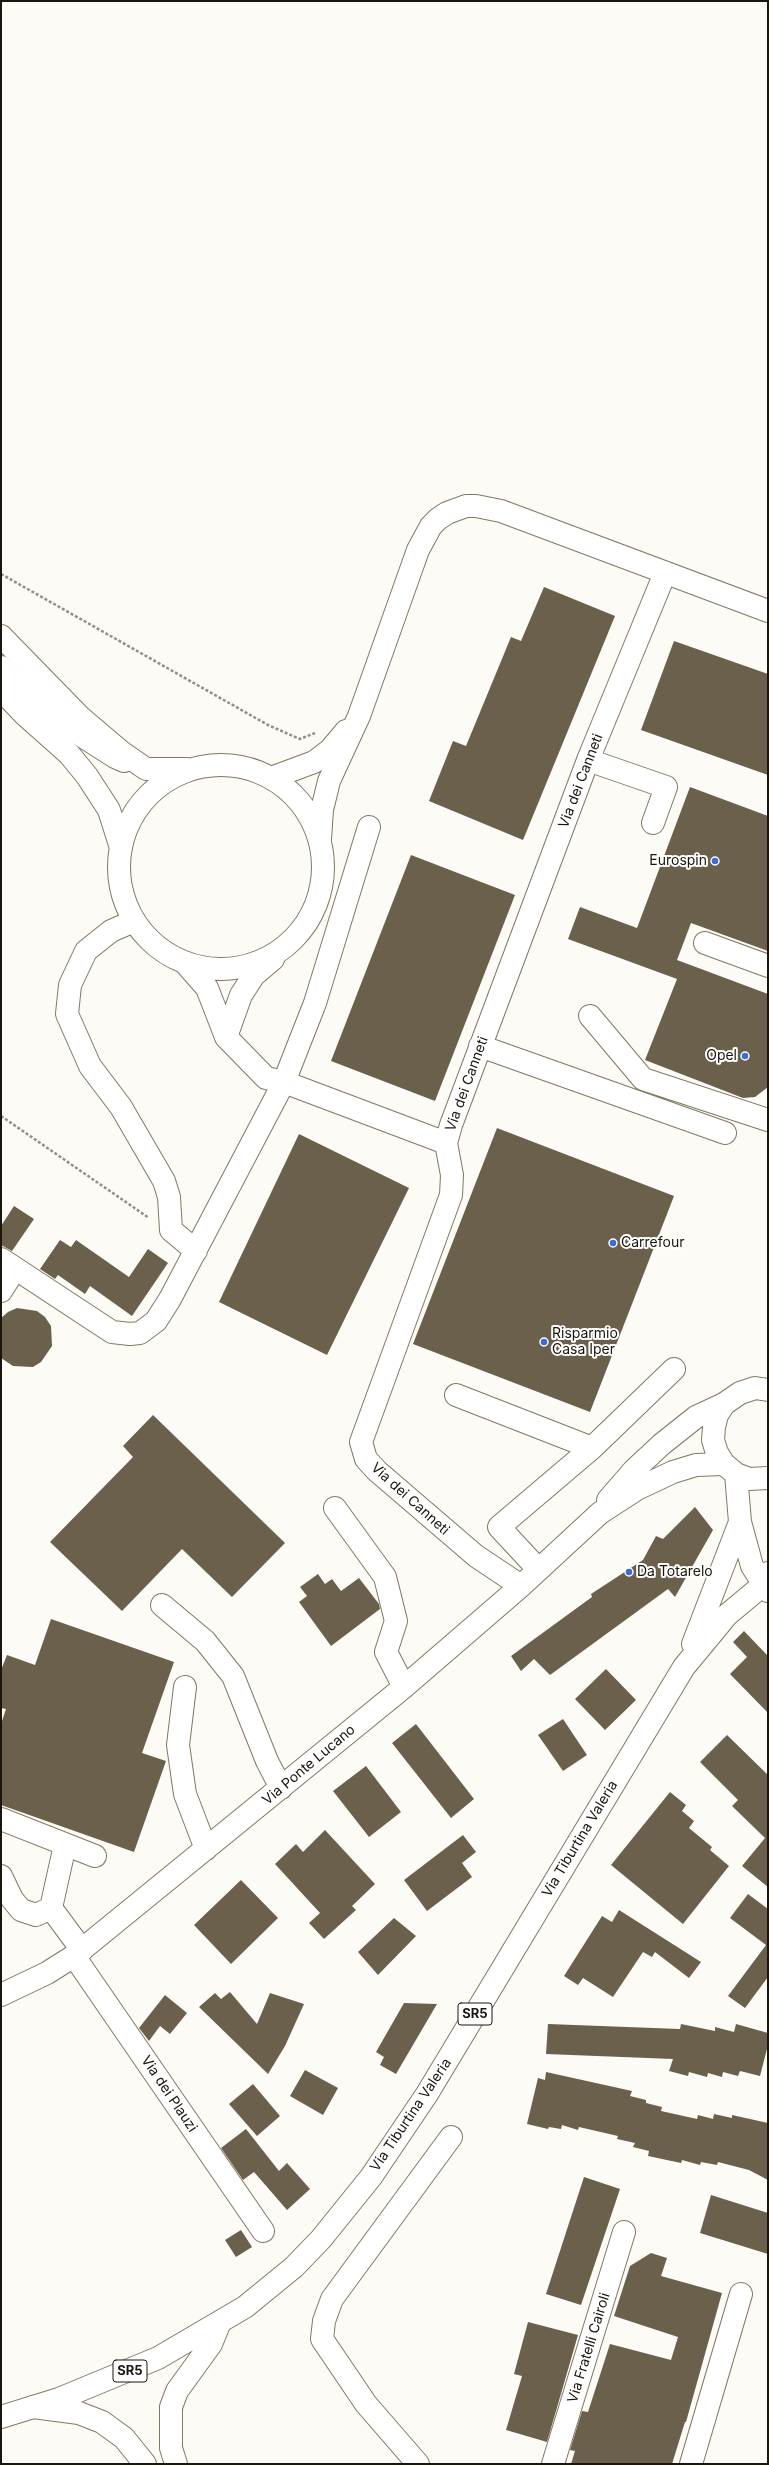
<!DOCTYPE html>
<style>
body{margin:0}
#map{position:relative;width:769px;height:2465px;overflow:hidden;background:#fdfbf6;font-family:Inter,sans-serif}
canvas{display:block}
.frame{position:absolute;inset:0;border:2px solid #1a160d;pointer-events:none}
</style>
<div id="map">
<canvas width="769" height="2465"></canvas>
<div class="frame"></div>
</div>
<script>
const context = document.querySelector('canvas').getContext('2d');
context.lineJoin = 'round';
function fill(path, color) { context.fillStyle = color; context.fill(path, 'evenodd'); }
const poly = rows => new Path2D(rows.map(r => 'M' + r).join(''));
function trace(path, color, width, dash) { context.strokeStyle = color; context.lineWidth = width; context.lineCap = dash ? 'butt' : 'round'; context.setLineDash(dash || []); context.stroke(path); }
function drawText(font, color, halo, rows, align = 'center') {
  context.font = font + ' Inter,sans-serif'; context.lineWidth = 4; context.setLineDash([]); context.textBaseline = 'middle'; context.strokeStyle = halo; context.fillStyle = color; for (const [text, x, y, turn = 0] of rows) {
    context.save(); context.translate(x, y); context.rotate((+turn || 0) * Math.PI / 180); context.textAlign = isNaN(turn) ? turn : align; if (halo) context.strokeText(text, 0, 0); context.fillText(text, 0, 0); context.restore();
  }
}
fill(poly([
 [544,587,615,616,523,840,429,801,453,741,466,746,511,637,521,641],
 [674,641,768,674,768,775,641,730],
 [690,787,768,816,768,951,691,923,677,960,768,994,768,1087,755,1097,743,1098,645,1060,677,979,568,939,580,907,637,928],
 [411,855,515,895,435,1101,331,1061],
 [497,1128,674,1196,590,1412,413,1344],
 [299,1134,409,1188,327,1355,219,1302],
 [14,1206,34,1219,12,1251,1,1245,1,1226],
 [60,1240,71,1247,76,1240,129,1277,148,1249,168,1263,132,1316,90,1286,85,1294,58,1275,55,1279,40,1269],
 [17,1308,37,1311,45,1317,51,1326,52,1346,41,1362,33,1367,13,1366,1,1358,1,1318,8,1312],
 [153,1415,285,1543,232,1597,182,1549,122,1611,50,1542,133,1457,123,1446],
 [695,1507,713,1530,675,1597,668,1589,550,1675,534,1659,521,1671,511,1656,592,1597,591,1594,643,1560,656,1536,663,1539],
 [318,1574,325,1584,332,1579,341,1591,359,1578,379,1604,380,1609,331,1646,299,1602,307,1596,300,1587],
 [51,1619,174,1662,142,1753,166,1761,134,1852,1,1805,1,1724,6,1709,1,1708,1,1670,7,1655,35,1665],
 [744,1631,768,1656,768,1713,730,1674,747,1657,733,1642],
 [606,1669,636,1700,605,1730,575,1699],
 [563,1719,587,1755,563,1771,538,1735],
 [416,1724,474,1799,451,1818,392,1743],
 [727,1735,768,1775,768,1887,742,1866,765,1838,732,1806,738,1800,700,1762],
 [366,1766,401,1812,369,1837,333,1791],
 [670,1792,686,1805,682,1811,694,1821,689,1828,712,1847,710,1850,729,1866,683,1924,611,1865],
 [325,1830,375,1884,352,1906,356,1910,324,1939,309,1923,320,1913,275,1864,296,1844,303,1852],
 [463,1835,476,1852,462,1863,472,1877,427,1911,404,1880],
 [241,1880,278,1918,231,1964,194,1925],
 [748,1894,768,1909,768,1977,745,2008,728,1996,766,1945,730,1918],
 [619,1910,701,1962,689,1978,655,1952,652,1957,643,1952,613,1997,583,1978,578,1985,564,1976,602,1916,612,1922],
 [394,1918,416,1936,378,1975,358,1952],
 [230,1992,257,2024,270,1993,304,2004,285,2046,268,2074,199,2007,215,1993,221,1999],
 [165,1995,187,2013,170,2034,160,2026,149,2041,139,2028],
 [404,2003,437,2004,396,2074,380,2065,384,2057,376,2052],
 [548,2024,680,2029,681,2024,715,2031,715,2027,734,2032,736,2024,768,2033,768,2045,760,2076,740,2071,738,2076,723,2072,722,2077,708,2073,707,2077,689,2072,688,2076,669,2071,673,2059,546,2054],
 [305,2070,338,2088,323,2115,290,2096],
 [546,2072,632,2091,630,2096,646,2100,646,2103,662,2107,661,2111,697,2119,698,2115,713,2119,714,2114,732,2118,732,2115,768,2123,768,2180,749,2170,718,2162,717,2165,701,2162,700,2165,682,2160,681,2163,648,2156,649,2151,633,2147,635,2143,617,2139,618,2136,579,2127,578,2130,562,2125,561,2129,549,2127,548,2129,527,2124,538,2078,545,2080],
 [253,2084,280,2116,257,2136,229,2104],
 [246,2129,279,2171,287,2163,310,2189,287,2210,254,2172,243,2180,221,2148],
 [584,2177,620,2189,581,2305,546,2294],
 [711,2195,768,2213,768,2254,700,2233],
 [241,2230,252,2247,236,2257,225,2240],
 [651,2253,667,2258,661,2276,722,2293,686,2422,685,2422,672,2464,571,2464,575,2451,570,2450,582,2411,588,2412,610,2344,671,2360,678,2337,614,2316,630,2266],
 [528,2322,578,2335,547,2442,506,2430,522,2376,514,2374]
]), '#6b604c');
const minor = poly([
 [1,667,36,702,71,729,115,757,124,761],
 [588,760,666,787,653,823],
 [134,921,111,931,86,951,70,985,67,1014,90,1066,121,1107,164,1181,169,1197,171,1230,196,1251],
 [705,943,768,966],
 [590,1016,643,1079,768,1120],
 [480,1046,725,1133],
 [284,1082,446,1143],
 [1,1259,112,1332,130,1334,140,1333,156,1321,170,1299,284,1082,315,1003,369,827],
 [1,1291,15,1269],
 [456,1395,592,1448],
 [608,1500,634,1470,662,1444,696,1417,724,1404],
 [335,1508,385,1577,396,1621,386,1652,404,1687],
 [538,1569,499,1527,592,1448,674,1369],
 [521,1586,476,1556,377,1471,366,1459,361,1442,451,1195,452,1175,446,1143,451,1125,588,760,665,573],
 [162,1605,205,1641,233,1676,267,1761,281,1788],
 [185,1687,178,1745,185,1794,206,1849],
 [1,1819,95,1856],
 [65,1845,51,1908,82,1950],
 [1,1876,12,1899,21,1910,36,1915,51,1908],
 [74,1956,263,2231],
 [1,1995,47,1973,74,1956,404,1687,521,1586,600,1513,637,1489,673,1472,696,1465,724,1464],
 [33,2407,79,2413,102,2422,124,2438,145,2464],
 [176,2464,171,2448,171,2407,177,2391,211,2344,220,2322],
 [418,2464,366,2404,322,2339,324,2321,332,2299,451,2137],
 [553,2464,624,2232],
 [691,2464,741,2294]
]);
const major = poly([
 [1,636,80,717,120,751,146,769,187,769],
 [1,690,24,714,69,754,87,776,109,810,121,848],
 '119 867a102 102 0 1 1 204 0a102 102 0 1 1-204 0Z',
 [271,778,314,762,330,750,346,731],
 [320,839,322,810,329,781,359,716,418,550,431,526,438,519,447,513,466,506,476,506,501,511,768,611],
 [186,964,207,988,226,1037,266,1078,284,1082],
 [226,1037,241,995,254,975,273,959],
 [768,1390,755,1388,740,1393,724,1404,717,1415,714,1427,713,1440,717,1453,724,1464,736,1474,749,1479,768,1478],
 [740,1522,752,1566,768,1591],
 [693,1644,740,1522,736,1474],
 [1,2417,59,2399,158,2358,245,2307,294,2267,321,2239,371,2177,427,2094,684,1667,727,1615,763,1585,768,1573]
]);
trace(minor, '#827862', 24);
trace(major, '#827862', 24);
trace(poly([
 [1,574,268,725,300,739,315,733],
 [1,1116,149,1218]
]), '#928f88', 2.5, [3, 2]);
trace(minor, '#fff', 22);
trace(major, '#fff', 22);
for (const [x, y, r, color] of [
 [715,861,4,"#3b6adb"],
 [745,1056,4,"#3b6adb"],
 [613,1243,4,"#3b6adb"],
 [544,1342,4,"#3b6adb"],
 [629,1572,4,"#3b6adb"]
]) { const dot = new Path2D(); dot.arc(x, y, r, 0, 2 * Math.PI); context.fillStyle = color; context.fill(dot); trace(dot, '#fff', 1.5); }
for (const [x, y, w] of [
 [475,2014,34],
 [130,2371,34]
]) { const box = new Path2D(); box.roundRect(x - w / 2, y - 11, w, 22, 3); context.fillStyle = '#fff'; context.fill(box); trace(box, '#1a160d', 1); }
drawText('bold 13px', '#1a160d', null, [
 ["SR5",475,2014],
 ["SR5",130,2371]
]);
drawText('14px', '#1a160d', '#fff', [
 ["Via dei Canneti",581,781,-69],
 ["Via dei Canneti",467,1084,-70],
 ["Via dei Canneti",410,1499,42],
 ["Via Ponte Lucano",309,1765,-40],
 ["Via Tiburtina Valeria",580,1839,-59],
 ["Via dei Plauzi",169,2094,56],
 ["Via Tiburtina Valeria",411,2115,-56],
 ["Via Fratelli Cairoli",589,2348,-73]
]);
drawText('14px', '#1a160d', '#fff', [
 ["Eurospin",707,861,"right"],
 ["Opel",737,1056,"right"],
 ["Carrefour",621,1243],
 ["Risparmio",552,1334],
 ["Casa Iper",552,1350],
 ["Da Totarelo",637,1572]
], 'left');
</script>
